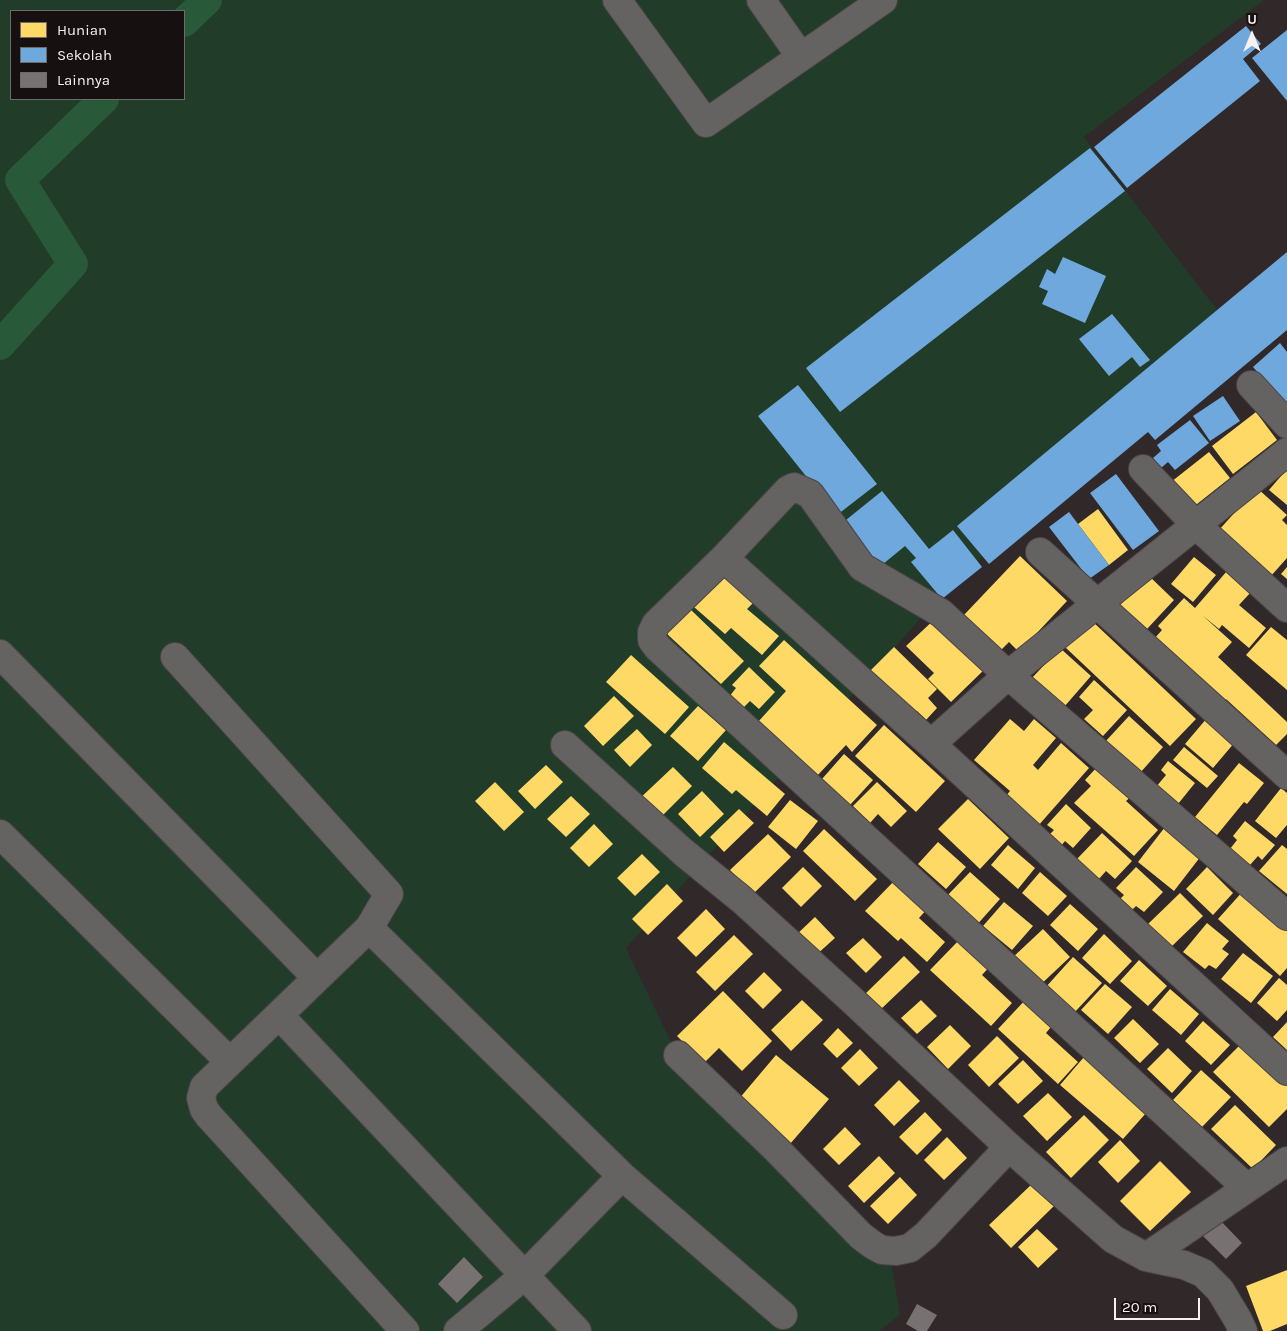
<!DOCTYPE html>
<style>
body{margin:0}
#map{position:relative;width:1287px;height:1331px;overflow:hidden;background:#302829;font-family:Karla,sans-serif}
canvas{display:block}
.legend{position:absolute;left:10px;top:10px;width:175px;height:90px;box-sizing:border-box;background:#171011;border:1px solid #716a6a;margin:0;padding:6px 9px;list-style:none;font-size:15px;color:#f9f0f0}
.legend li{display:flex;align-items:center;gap:10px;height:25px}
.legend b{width:25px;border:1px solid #716a6a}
.north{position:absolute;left:1227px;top:10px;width:50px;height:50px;-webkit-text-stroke:4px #171011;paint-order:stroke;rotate:0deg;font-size:14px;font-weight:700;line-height:20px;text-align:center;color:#f9f0f0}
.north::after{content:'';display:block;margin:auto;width:18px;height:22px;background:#f9f0f0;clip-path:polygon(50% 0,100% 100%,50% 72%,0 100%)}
.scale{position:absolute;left:1114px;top:1298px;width:86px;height:22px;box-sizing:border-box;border:2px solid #f9f0f0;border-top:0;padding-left:6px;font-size:15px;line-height:18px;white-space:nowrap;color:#f9f0f0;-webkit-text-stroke:4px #171011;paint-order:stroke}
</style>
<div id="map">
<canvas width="1287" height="1331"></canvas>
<ul class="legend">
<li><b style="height:14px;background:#ffd966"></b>Hunian</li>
<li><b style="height:14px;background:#6fa8dc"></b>Sekolah</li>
<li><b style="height:14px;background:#787172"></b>Lainnya</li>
</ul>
<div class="north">U</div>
<div class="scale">20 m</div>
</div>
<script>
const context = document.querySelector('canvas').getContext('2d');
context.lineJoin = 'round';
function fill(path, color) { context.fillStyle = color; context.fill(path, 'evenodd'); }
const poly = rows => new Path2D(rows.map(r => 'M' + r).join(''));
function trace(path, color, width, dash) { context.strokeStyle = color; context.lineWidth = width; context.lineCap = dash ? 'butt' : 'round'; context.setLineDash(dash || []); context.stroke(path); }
fill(poly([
 [0,0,1264,0,1084,137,1228,324,939,598,626,948,684,1069,889,1248,900,1315,879,1331,0,1331],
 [11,11,184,11,184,99,11,99]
]), '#223c2a');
fill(poly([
 [1256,412,1277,440,1233,474,1212,446],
 [1209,452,1230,478,1192,508,1171,482],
 [1287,469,1287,505,1269,490],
 [1257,488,1287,515,1282,520,1287,525,1287,558,1270,577,1218,531],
 [1098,509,1128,550,1109,565,1078,524],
 [1020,556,1067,601,1019,652,1009,642,1000,651,963,616],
 [1194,557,1216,575,1193,602,1171,584],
 [1287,567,1287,579,1281,574],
 [726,571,757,599,747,609,779,636,762,655,731,628,725,634,694,607],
 [1227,571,1251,592,1239,605,1266,628,1249,648,1222,625,1219,629,1202,615,1232,642,1218,657,1287,722,1287,734,1276,745,1226,699,1223,703,1154,639,1162,630,1158,626,1184,598,1195,608],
 [1148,575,1174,600,1147,629,1120,605],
 [690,609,744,661,721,684,666,633],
 [937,617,987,667,951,702,928,679,934,673,906,646],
 [1091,620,1196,719,1170,746,1065,647],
 [1271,627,1287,640,1287,690,1246,655],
 [784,640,877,725,852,752,846,745,817,776,758,722,786,691,759,666],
 [894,647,937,689,928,698,937,708,926,720,917,711,912,715,869,672],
 [1060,648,1091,676,1064,707,1032,678],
 [631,655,689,707,665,734,606,682],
 [749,667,775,692,759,709,750,701,742,709,729,697,736,688,732,685],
 [1094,680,1127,710,1103,736,1084,719,1093,710,1079,697],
 [614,696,634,716,603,746,584,726],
 [698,706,726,730,698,761,670,736],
 [1129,716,1163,747,1140,773,1105,742],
 [1207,718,1235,742,1213,768,1185,744],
 [1010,719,1024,731,1034,719,1056,738,1033,765,1038,770,1061,743,1089,768,1038,826,1005,797,1010,791,974,760],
 [884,725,945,781,916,812,855,756],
 [637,729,652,745,630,767,614,750],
 [724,742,785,794,767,816,736,790,732,794,702,768],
 [1184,747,1218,776,1207,788,1173,760],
 [844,754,873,780,850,805,822,779],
 [1168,761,1195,783,1178,804,1156,787,1166,775,1161,770],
 [1239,763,1264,783,1247,804,1244,802,1217,835,1195,817],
 [546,765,563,782,535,809,518,791],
 [1099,765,1133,795,1126,801,1158,830,1134,856,1074,803,1091,786,1085,780],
 [673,767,692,786,656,822,636,802],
 [495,782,524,812,504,831,475,801],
 [877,782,907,811,891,827,878,814,870,823,853,806],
 [1281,788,1287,793,1287,825,1276,838,1255,821],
 [702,791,724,814,700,837,678,814],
 [571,796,590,814,566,837,547,819],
 [968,799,1009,838,980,869,938,829],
 [790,800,818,821,796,849,768,827],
 [1066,804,1091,828,1073,848,1065,841,1061,846,1049,835,1054,830,1047,825],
 [739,809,754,823,724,852,710,837],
 [1245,821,1275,845,1262,860,1258,856,1250,865,1230,849,1237,840,1233,836],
 [594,824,613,844,589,867,570,848],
 [1165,827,1201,856,1174,891,1138,862],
 [824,829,877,879,855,901,803,851],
 [1102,833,1132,861,1115,879,1106,871,1098,880,1076,860],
 [768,834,791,857,753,894,730,870],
 [938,842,966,867,946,889,918,864],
 [1008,845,1035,868,1018,889,991,865],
 [1282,845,1287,849,1287,894,1259,871],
 [642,854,660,872,635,896,617,878],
 [803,867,822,886,801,907,782,888],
 [1136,867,1163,892,1144,912,1136,906,1130,912,1118,901,1124,895,1116,888],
 [1207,867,1233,893,1213,915,1186,889],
 [970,872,1000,899,974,928,943,900],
 [1040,872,1067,896,1048,916,1022,893],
 [896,879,928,908,919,918,945,942,927,962,901,938,898,941,865,911],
 [667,884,683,901,648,935,632,919],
 [1244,890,1287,929,1287,968,1280,976,1218,919],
 [1180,893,1203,916,1170,948,1147,925],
 [1004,902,1033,926,1012,950,983,926],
 [1070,904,1098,929,1078,951,1050,925],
 [706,909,725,929,696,957,677,938],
 [815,917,835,938,815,956,795,936],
 [1207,923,1229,941,1222,949,1229,954,1216,969,1209,965,1205,969,1183,952],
 [1043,929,1070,957,1038,987,1011,959],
 [1104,934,1132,961,1110,984,1082,958],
 [734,935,753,954,715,991,696,972],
 [962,937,992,964,982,975,1012,1003,991,1026,930,970],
 [863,938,882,957,866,973,846,953],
 [1243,953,1273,976,1251,1003,1221,979],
 [904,956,920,972,879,1011,863,996],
 [1073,957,1102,983,1073,1014,1045,988],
 [1139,960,1167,986,1148,1006,1120,981],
 [764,972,782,990,763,1009,745,991],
 [1279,978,1287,985,1287,1010,1277,1021,1257,1003],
 [1105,984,1132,1007,1108,1034,1081,1010],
 [1170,989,1199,1014,1181,1035,1152,1010],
 [723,991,772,1041,742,1071,719,1048,704,1063,677,1036],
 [1028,997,1055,1022,1046,1033,1078,1062,1058,1084,998,1029],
 [802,1000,823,1020,791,1051,771,1030],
 [921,1000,937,1016,917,1034,901,1018],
 [1133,1019,1159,1044,1140,1063,1114,1038],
 [1203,1021,1230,1045,1211,1065,1185,1041],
 [1287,1022,1287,1050,1273,1037],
 [950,1025,971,1046,948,1069,927,1047],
 [838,1028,853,1043,837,1058,823,1044],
 [997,1036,1019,1058,989,1087,968,1065],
 [1244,1041,1287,1084,1287,1109,1269,1127,1213,1072],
 [1168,1048,1192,1071,1172,1093,1147,1069],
 [860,1049,878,1068,859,1086,841,1068],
 [776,1055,829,1099,790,1144,738,1100],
 [1084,1057,1147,1112,1123,1139,1060,1085],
 [1023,1060,1043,1081,1018,1104,998,1084],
 [1201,1070,1231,1097,1202,1127,1173,1100],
 [899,1080,920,1101,894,1126,874,1105],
 [1048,1093,1072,1117,1047,1141,1023,1116],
 [1235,1105,1276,1145,1253,1169,1211,1129],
 [925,1112,942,1130,917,1155,899,1137],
 [1084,1115,1109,1140,1071,1178,1046,1152],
 [845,1127,861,1144,839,1165,823,1149],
 [947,1137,967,1158,944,1180,924,1160],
 [1120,1140,1140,1161,1118,1183,1098,1162],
 [879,1156,895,1173,864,1203,848,1186],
 [1160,1161,1191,1192,1150,1231,1120,1201],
 [900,1177,917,1195,888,1224,870,1206],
 [1032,1184,1054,1206,1011,1248,989,1225],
 [1037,1229,1058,1249,1038,1268,1018,1247],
 [1287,1270,1287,1324,1270,1331,1263,1331,1246,1286]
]), '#ffd966');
fill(poly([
 [1246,26,1261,44,1243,59,1260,81,1127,188,1094,147],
 [1287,30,1287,101,1252,58],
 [1090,148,1125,191,840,412,806,368],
 [1287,252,1287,330,1155,440,1148,432,989,564,957,526],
 [1063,257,1106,276,1085,323,1042,304,1048,291,1039,287,1047,269,1055,274],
 [1112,314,1150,360,1140,367,1132,357,1109,376,1079,339],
 [1280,343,1287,352,1287,406,1253,367],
 [798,385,877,484,837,515,758,416],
 [1223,396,1240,421,1210,441,1193,416],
 [1190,420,1209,443,1175,470,1168,462,1161,468,1153,458,1161,451,1157,445],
 [1116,474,1159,531,1133,550,1090,493],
 [882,491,929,549,953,530,982,567,942,599,911,562,916,558,905,546,877,569,841,524],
 [1069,512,1109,565,1089,579,1049,527]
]), '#6fa8dc');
trace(poly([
 [184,22,207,0],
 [0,345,73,264,20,180,104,99]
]), '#285938', 30);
fill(poly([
 [1219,1219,1242,1243,1226,1259,1202,1235],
 [464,1257,483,1277,457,1303,438,1284],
 [917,1304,937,1315,927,1331,918,1331,906,1324]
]), '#787172');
const minor = poly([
 [617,0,706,123,883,0],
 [761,0,801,57],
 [1251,385,1287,424],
 [1143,469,1196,525,1287,608],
 [1040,552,1287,775],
 [724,558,931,744],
 [0,654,317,978],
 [175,657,389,894,369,928,204,1087,201,1098,204,1109,209,1116,405,1331],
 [565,745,683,852,741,899,853,1001,1009,1147,1113,1239,1146,1257,1184,1265,1203,1273,1220,1290,1238,1320,1243,1331],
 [0,834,230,1062],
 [1287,916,1008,675,931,744,1287,1071],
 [369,928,622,1176,783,1315],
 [279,1015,577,1331],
 [678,1055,777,1150,861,1236,873,1245,882,1250,896,1251,910,1248,926,1235,1009,1147],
 [1247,1188,658,648,652,640,652,632,656,624,724,558,788,490,794,487,810,494,862,567,941,613,1008,675,1287,452],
 [1146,1257,1287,1161],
 [458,1331,525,1275,622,1176]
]);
trace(minor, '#4b4546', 30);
trace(minor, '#656262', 28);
</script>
